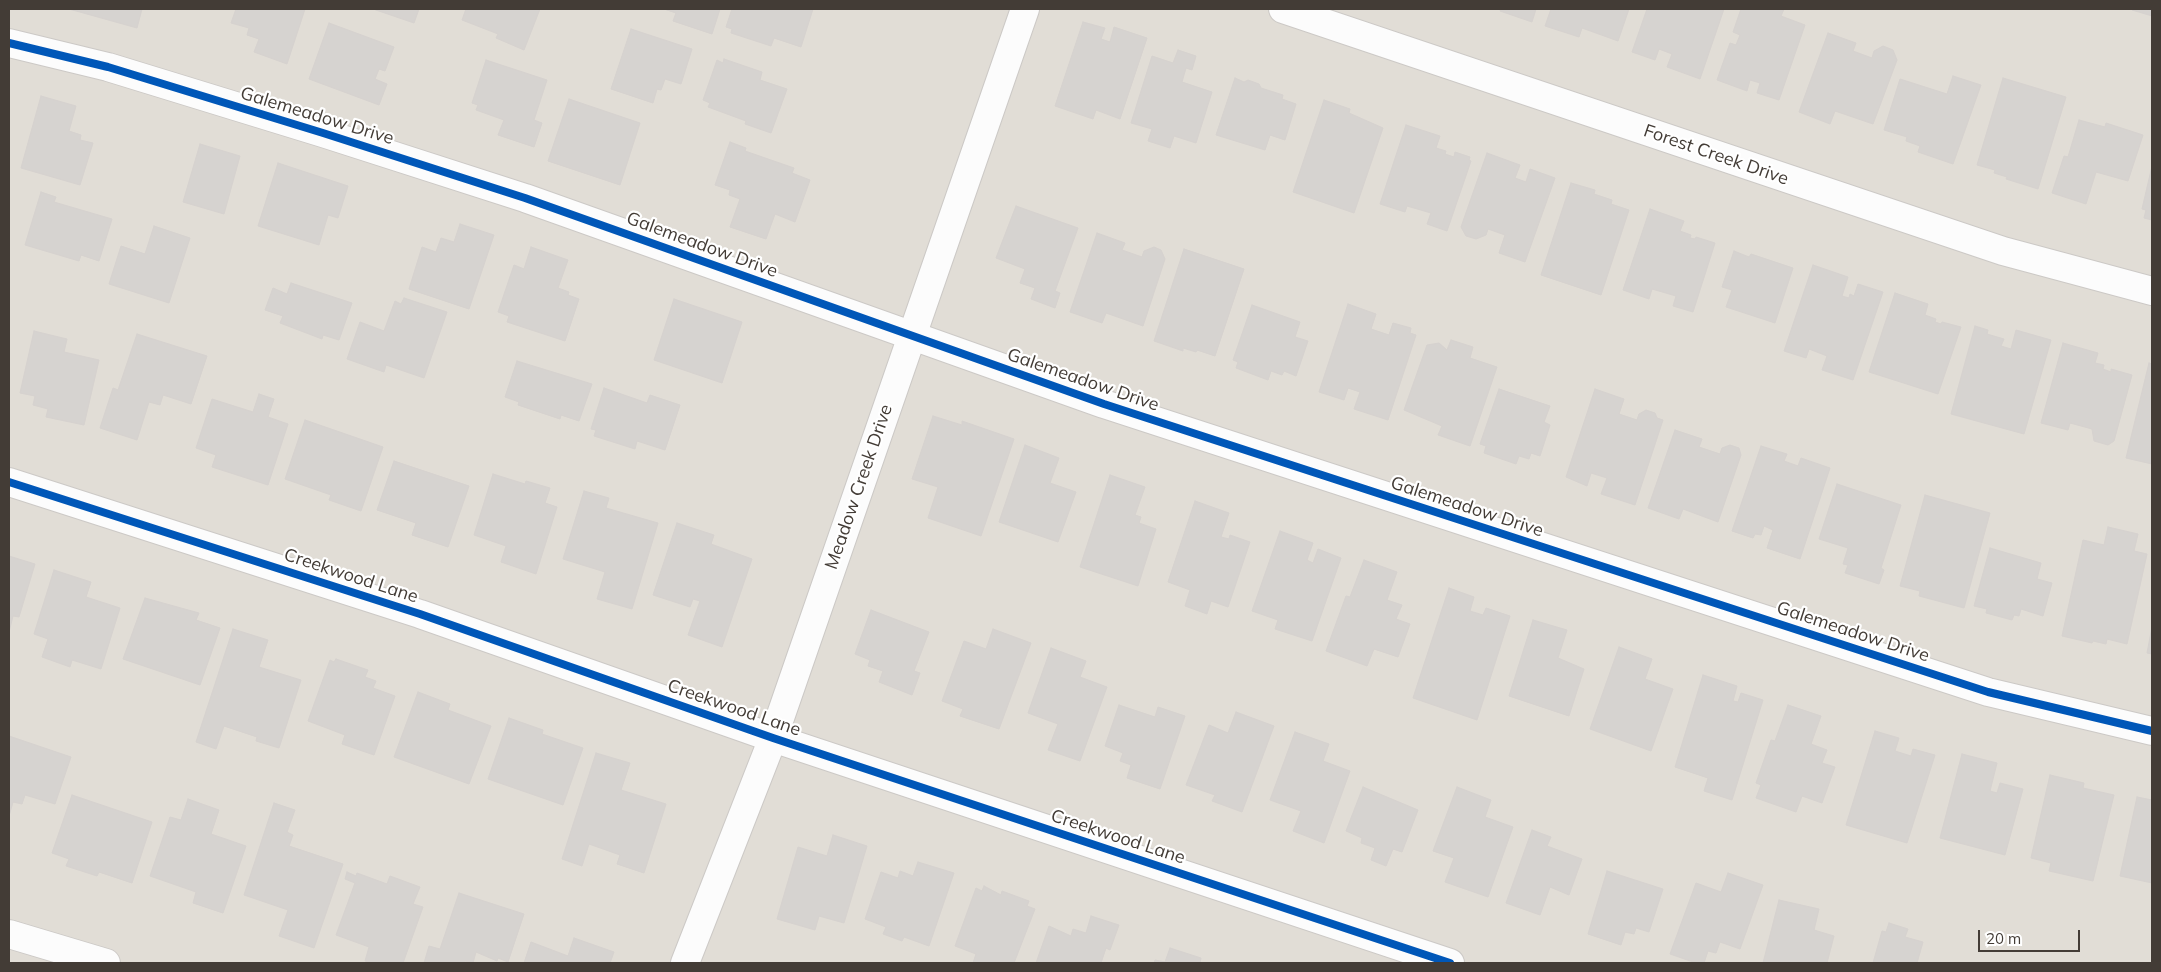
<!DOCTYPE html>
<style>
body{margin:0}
#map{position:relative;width:2161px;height:972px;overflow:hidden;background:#eeece9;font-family:Mulish,sans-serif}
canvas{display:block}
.frame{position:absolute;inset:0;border:10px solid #433c36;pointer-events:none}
.scale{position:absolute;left:1978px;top:930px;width:102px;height:22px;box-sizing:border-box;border:2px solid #433c36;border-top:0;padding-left:6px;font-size:15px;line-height:18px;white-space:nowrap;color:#433c36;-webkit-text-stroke:4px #fff;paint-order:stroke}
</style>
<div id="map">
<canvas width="2161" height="972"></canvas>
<div class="frame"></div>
<div class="scale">20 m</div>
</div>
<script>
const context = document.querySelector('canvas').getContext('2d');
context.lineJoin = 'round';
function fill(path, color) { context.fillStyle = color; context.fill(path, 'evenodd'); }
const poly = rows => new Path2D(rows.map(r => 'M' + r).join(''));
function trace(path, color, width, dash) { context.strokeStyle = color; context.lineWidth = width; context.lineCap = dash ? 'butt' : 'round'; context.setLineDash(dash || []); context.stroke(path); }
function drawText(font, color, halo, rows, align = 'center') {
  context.font = font + ' Mulish,sans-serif'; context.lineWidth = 4.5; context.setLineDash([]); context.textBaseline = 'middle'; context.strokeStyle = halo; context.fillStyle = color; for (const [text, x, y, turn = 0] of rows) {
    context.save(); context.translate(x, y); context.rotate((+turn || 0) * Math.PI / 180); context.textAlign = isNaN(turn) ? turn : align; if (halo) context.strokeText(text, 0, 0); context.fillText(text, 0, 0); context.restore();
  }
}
fill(poly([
 [9,9,2152,9,2152,963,9,963]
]), '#e1ddd6');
const building = poly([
 [69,9,142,9,137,28,69,9],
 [236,9,305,9,287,64,254,52,259,39,247,35,249,28,231,23,236,9],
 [373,9,419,9,414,23,373,9],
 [466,9,540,9,524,50,496,38,498,34,462,20,466,9],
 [664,9,720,9,712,34,673,21,676,13,664,9],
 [732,9,813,9,801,47,774,38,771,46,731,33,732,29,726,27,732,9],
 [1501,9,1536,9,1532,22,1500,11,1501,9],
 [1551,9,1629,9,1618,41,1582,28,1579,37,1545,26,1551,9],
 [1647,9,1724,9,1700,79,1667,67,1672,54,1659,49,1655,60,1632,52,1647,9],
 [1741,9,1784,9,1781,16,1805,25,1779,100,1757,93,1760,83,1750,80,1747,91,1717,80,1730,43,1736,45,1740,35,1733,32,1741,9],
 [2132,9,2152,9,2152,16,2132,10,2132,9],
 [1083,22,1105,28,1101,39,1110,42,1114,27,1147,38,1120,119,1096,110,1093,119,1055,106,1083,22],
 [329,23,394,47,385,71,379,69,375,79,387,84,379,105,309,79,329,23],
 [631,29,692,49,681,84,665,79,661,90,657,89,653,103,611,89,631,29],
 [1828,33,1856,43,1853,51,1872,58,1874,51,1883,46,1893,50,1897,60,1873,124,1835,111,1830,124,1799,112,1828,33],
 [1178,50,1196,56,1192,70,1186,68,1182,82,1212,92,1196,143,1174,136,1170,148,1148,141,1152,129,1131,123,1152,56,1173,63,1178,50],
 [724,59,762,72,760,80,787,89,771,133,745,124,746,121,708,107,710,103,703,100,717,60,723,63,724,59],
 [486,60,547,80,534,120,542,123,534,147,498,135,504,120,476,110,478,105,472,103,486,60],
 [1953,76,1981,85,1953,164,1918,152,1920,146,1906,141,1907,137,1884,130,1900,79,1947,94,1953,76],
 [1235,78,1244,82,1248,80,1259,84,1261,88,1283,95,1282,99,1296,104,1285,140,1270,135,1265,150,1216,135,1235,78],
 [2003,78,2066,97,2038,189,2006,179,2007,177,1994,173,1995,170,1977,165,2003,78],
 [41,96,76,106,69,131,81,135,80,140,93,143,80,185,21,168,41,96],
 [569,99,640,123,620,185,548,161,569,99],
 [1324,100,1350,109,1349,113,1383,128,1354,213,1293,192,1324,100],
 [2079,120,2105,127,2106,123,2143,135,2128,181,2096,172,2086,204,2052,193,2064,156,2068,157,2079,120],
 [1406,125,1440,136,1436,148,1446,151,1445,154,1454,157,1455,152,1470,157,1469,160,1471,161,1447,231,1427,224,1431,213,1407,206,1405,212,1380,204,1406,125],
 [730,142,746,148,745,151,794,168,792,173,810,180,795,222,775,214,766,239,730,227,740,199,729,195,730,190,715,185,730,142],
 [200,144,240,156,224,214,183,202,200,144],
 [1487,153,1520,165,1515,178,1526,182,1530,169,1555,178,1525,262,1499,253,1505,235,1488,229,1486,235,1476,239,1466,236,1461,227,1487,153],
 [278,163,348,186,338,218,328,215,319,245,258,226,278,163],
 [2152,166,2152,220,2144,218,2146,210,2142,209,2152,166],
 [1571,183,1595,190,1594,194,1612,200,1611,204,1629,210,1601,295,1541,275,1571,183],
 [41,192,56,197,54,202,112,219,99,261,81,255,79,261,25,245,41,192],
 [1016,206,1078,228,1055,291,1060,293,1055,308,1031,299,1035,288,1020,283,1025,269,996,258,1016,206],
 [1650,209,1684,221,1680,231,1691,235,1690,238,1695,239,1696,237,1715,243,1693,312,1673,306,1676,296,1652,289,1649,299,1623,290,1650,209],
 [460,224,494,235,469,309,409,289,422,247,436,252,441,238,454,242,460,224],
 [154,226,190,238,169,303,109,284,121,246,145,254,154,226],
 [1097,233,1125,243,1122,250,1142,257,1144,251,1154,247,1161,250,1165,259,1143,326,1106,313,1102,323,1070,312,1097,233],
 [531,247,568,260,558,288,569,292,568,295,579,299,565,341,507,322,509,316,498,312,514,265,524,269,531,247],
 [1184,249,1244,269,1215,356,1197,350,1196,352,1183,348,1183,351,1154,341,1184,249],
 [1734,251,1749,257,1751,254,1793,268,1775,323,1726,307,1732,290,1722,287,1734,251],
 [1813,265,1848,277,1842,296,1849,298,1850,294,1854,296,1858,284,1883,292,1853,380,1822,370,1827,356,1809,349,1806,358,1784,351,1813,265],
 [291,283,352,303,339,340,323,335,322,339,280,323,283,316,265,310,273,288,287,294,291,283],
 [1895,293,1928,304,1925,315,1936,319,1935,322,1941,324,1942,322,1961,327,1938,394,1869,372,1895,293],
 [404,298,447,312,424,378,386,365,384,372,347,359,360,322,384,331,395,301,401,304,404,298],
 [674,299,742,322,722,383,654,360,674,299],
 [1348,304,1376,314,1371,329,1389,335,1393,323,1411,328,1410,333,1416,335,1388,420,1354,409,1360,392,1348,388,1344,400,1319,392,1348,304],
 [1252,305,1300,322,1295,337,1308,341,1296,376,1284,371,1282,375,1271,371,1268,380,1236,368,1238,362,1233,360,1252,305],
 [1975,326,1988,330,1987,334,2004,339,2001,346,2011,349,2016,330,2051,340,2024,434,1951,414,1975,326],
 [34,331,67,339,64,352,99,360,84,425,46,417,48,409,33,405,35,396,20,393,34,331],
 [137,334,207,356,191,404,163,395,160,405,149,402,137,440,100,428,113,388,118,390,137,334],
 [1451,340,1473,347,1470,358,1497,367,1470,446,1438,435,1442,426,1404,410,1427,345,1439,343,1447,350,1451,340],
 [2063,343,2098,353,2095,363,2104,365,2103,369,2111,372,2111,369,2132,375,2114,441,2108,445,2094,441,2092,429,2070,423,2068,430,2041,423,2063,343],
 [517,361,592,384,579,421,561,415,560,419,518,405,519,402,505,397,517,361],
 [2149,363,2152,364,2152,464,2126,458,2149,363],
 [604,388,647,403,650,395,680,405,665,450,637,441,635,449,594,436,596,430,591,429,604,388],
 [1499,389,1550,406,1544,422,1550,425,1540,456,1531,453,1529,459,1519,456,1516,464,1484,453,1486,446,1480,444,1499,389],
 [1595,389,1624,399,1619,414,1637,420,1639,414,1646,410,1655,413,1657,418,1663,420,1635,505,1601,494,1607,478,1591,473,1587,486,1566,477,1595,389],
 [259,394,274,399,268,417,288,424,268,485,212,467,216,455,196,448,212,399,253,412,259,394],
 [933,416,962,425,962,421,1014,439,981,536,928,518,938,487,912,479,933,416],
 [305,420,383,447,361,511,329,500,331,495,285,479,305,420],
 [1675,430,1702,439,1699,447,1720,454,1722,448,1730,445,1739,448,1741,455,1718,522,1683,509,1679,519,1648,508,1675,430],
 [1025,445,1059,458,1050,483,1076,492,1058,542,999,522,1025,445],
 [1761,446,1787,454,1784,461,1798,466,1801,458,1830,468,1800,559,1767,548,1773,530,1764,526,1761,535,1755,534,1753,538,1732,531,1761,446],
 [394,461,469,486,448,547,412,535,416,523,377,510,394,461],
 [493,474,525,484,526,481,550,488,545,503,557,507,536,574,501,562,506,546,474,535,493,474],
 [1110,475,1145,487,1135,515,1141,517,1139,523,1156,529,1138,586,1080,567,1110,475],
 [1837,484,1901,505,1881,568,1884,570,1879,584,1845,573,1848,565,1843,564,1848,548,1819,539,1837,484],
 [584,491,609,498,606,508,658,523,632,609,597,599,605,572,563,559,584,491],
 [1925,495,1990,513,1964,608,1919,596,1920,591,1900,586,1925,495],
 [1195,501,1229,513,1221,537,1229,539,1230,535,1250,542,1228,607,1211,601,1207,614,1185,606,1190,590,1168,582,1195,501],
 [677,523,714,535,711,544,752,559,722,647,688,635,700,601,693,599,690,607,653,595,677,523],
 [2108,527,2138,534,2134,551,2147,554,2127,644,2107,639,2106,644,2093,641,2092,643,2062,636,2083,540,2104,545,2108,527],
 [1280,531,1313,543,1307,560,1313,563,1318,549,1341,558,1312,641,1275,629,1278,620,1252,611,1280,531],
 [1990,548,2041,563,2037,579,2052,583,2043,616,2021,609,2019,616,2014,615,2012,620,1986,613,1987,609,1974,606,1990,548],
 [9,556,35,564,19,617,13,616,9,632,9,556],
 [1364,560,1397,572,1387,600,1402,605,1396,619,1410,624,1398,657,1374,649,1367,666,1326,651,1346,596,1350,597,1364,560],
 [54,570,91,582,86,597,120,608,101,669,72,660,70,667,42,657,48,639,34,634,54,570],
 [1449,588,1474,597,1470,611,1483,615,1486,608,1510,616,1477,720,1413,698,1449,588],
 [145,598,199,613,196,620,220,628,200,685,123,659,145,598],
 [871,610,929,632,914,671,920,673,912,695,879,682,883,671,868,666,870,660,855,654,871,610],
 [1533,620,1567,630,1558,658,1584,669,1569,716,1509,696,1533,620],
 [2152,627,2152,654,2147,653,2152,627],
 [233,629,268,640,259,667,301,680,279,748,256,741,257,737,224,726,216,749,196,742,233,629],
 [993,629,1031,643,999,729,960,716,963,709,942,701,964,641,986,649,993,629],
 [1619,647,1652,659,1645,679,1673,689,1651,751,1590,729,1619,647],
 [1051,648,1086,661,1080,677,1107,687,1080,761,1048,750,1058,724,1028,713,1051,648],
 [336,659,368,670,365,677,376,681,373,688,395,696,374,755,342,744,345,735,308,721,330,660,334,662,336,659],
 [1703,675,1737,686,1733,701,1738,702,1741,693,1763,700,1732,800,1704,791,1708,778,1675,767,1703,675],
 [418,692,450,704,448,710,491,726,469,784,394,757,418,692],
 [1119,705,1155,717,1158,707,1185,716,1160,789,1127,778,1131,765,1120,761,1123,753,1105,746,1119,705],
 [1788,705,1821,716,1811,744,1827,750,1822,763,1835,767,1822,803,1802,796,1796,812,1756,798,1761,785,1756,783,1771,740,1775,741,1788,705],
 [1236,712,1274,726,1242,812,1212,801,1215,795,1186,785,1209,725,1228,733,1236,712],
 [509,718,543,730,542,734,583,748,563,805,488,779,509,718],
 [1875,731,1899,738,1895,751,1911,756,1913,749,1935,755,1907,843,1846,825,1875,731],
 [1295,732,1329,744,1323,761,1350,771,1324,843,1293,831,1301,811,1270,800,1295,732],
 [9,736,71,757,55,804,25,795,22,804,13,802,9,816,9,736],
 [596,753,630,763,621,790,666,804,644,873,617,864,620,855,589,844,582,866,562,859,596,753],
 [1962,754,1997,763,1990,791,1997,793,2000,783,2023,789,2005,855,1940,838,1962,754],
 [2050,775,2084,783,2083,788,2114,795,2093,881,2049,871,2051,863,2031,858,2050,775],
 [1363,787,1418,810,1402,852,1393,849,1386,866,1371,860,1375,848,1361,843,1362,838,1346,831,1363,787],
 [1457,787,1491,800,1485,817,1513,827,1488,897,1445,882,1454,858,1433,851,1457,787],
 [72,795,152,822,132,883,99,872,97,876,66,866,69,859,52,853,72,795],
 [2137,797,2152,800,2152,883,2120,876,2137,797],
 [188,799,219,810,211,834,246,846,223,913,193,903,196,892,150,876,170,817,181,820,188,799],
 [274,803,295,810,287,832,293,835,289,846,343,864,314,948,279,936,288,910,244,895,274,803],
 [1532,830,1551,837,1547,846,1582,859,1569,895,1550,887,1540,915,1506,903,1532,830],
 [833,835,867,846,844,923,819,916,815,930,777,919,798,847,827,856,833,835],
 [918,862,954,873,929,946,904,937,902,941,883,934,886,927,865,919,881,872,898,878,900,871,913,876,918,862],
 [1607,871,1663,889,1649,932,1636,928,1634,934,1625,932,1621,945,1588,934,1607,871],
 [347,872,356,876,357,873,387,884,390,876,420,887,413,904,423,907,403,963,372,963,365,961,369,947,336,935,355,883,345,879,347,872],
 [1728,873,1763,885,1740,949,1720,942,1716,953,1708,951,1704,963,1696,963,1670,954,1696,883,1721,892,1728,873],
 [984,886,1001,895,1002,891,1029,901,1027,906,1035,909,1014,963,973,963,976,954,955,946,976,888,982,891,984,886],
 [459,893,524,914,508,962,498,958,497,961,476,952,473,963,465,961,464,963,424,963,429,946,440,949,459,893],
 [1779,900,1819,909,1814,930,1834,936,1827,963,1763,963,1779,900],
 [1091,916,1119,925,1110,950,1106,948,1101,963,1036,963,1049,926,1071,936,1073,929,1086,933,1091,916],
 [1889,923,1908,929,1905,937,1923,942,1917,963,1873,963,1882,931,1886,932,1889,923],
 [574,938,614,952,610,963,524,963,531,942,568,956,574,938],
 [1170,948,1201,958,1200,963,1154,963,1155,960,1165,962,1170,948]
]);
fill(building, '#d6d3d0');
trace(building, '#d6d2cf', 1);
const minor = poly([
 [1283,9,2003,251,2152,291],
 [9,43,108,67,323,133,525,198,1104,404,1988,692,2152,731],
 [9,482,420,614,773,738,1450,963]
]);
const tertiary = poly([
 [9,934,106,963],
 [685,963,773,738,1025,9]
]);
trace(minor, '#ccc9c6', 30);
trace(tertiary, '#ccc9c6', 30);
trace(minor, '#fcfcfc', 28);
trace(tertiary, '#fcfcfc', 28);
trace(poly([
 [9,43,108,67,323,133,525,198,1104,404,1988,692,2152,731],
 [9,482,420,614,773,738,1450,963]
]), '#0057b8', 8);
drawText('18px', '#433c36', '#fff', [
 ["Galemeadow Drive",317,116,17],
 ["Forest Creek Drive",1716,155,19],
 ["Galemeadow Drive",702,245,20],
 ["Galemeadow Drive",1083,380,19],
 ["Meadow Creek Drive",859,487,-71],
 ["Galemeadow Drive",1467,507,18],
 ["Creekwood Lane",351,576,18],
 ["Galemeadow Drive",1853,632,18],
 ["Creekwood Lane",734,708,19],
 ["Creekwood Lane",1118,837,18]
]);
</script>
